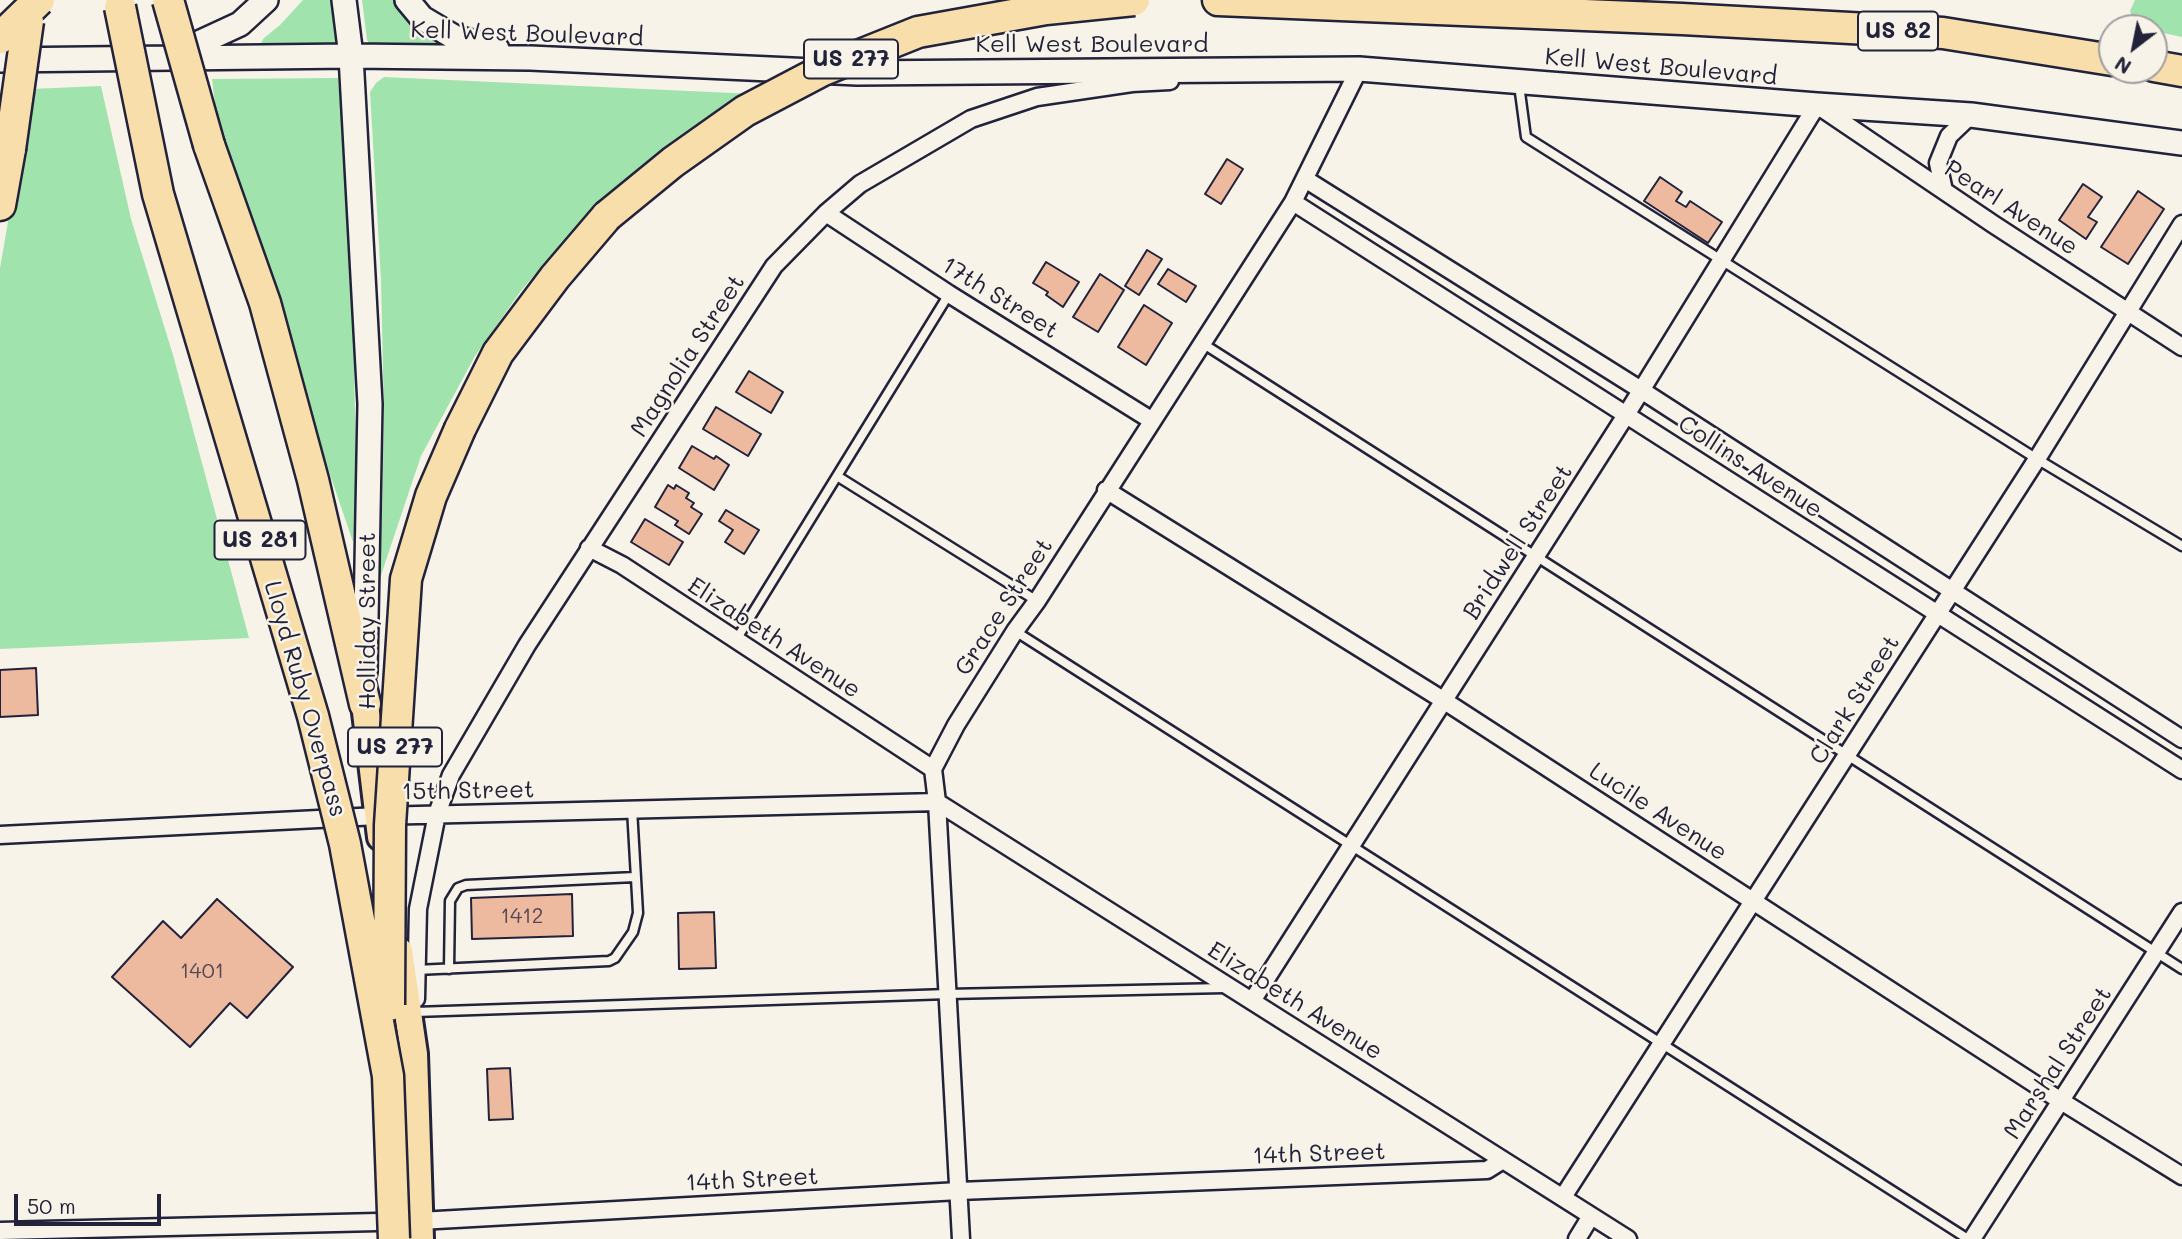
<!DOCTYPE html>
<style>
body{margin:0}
#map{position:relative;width:2182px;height:1239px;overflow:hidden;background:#f7f3e8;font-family:Mali,sans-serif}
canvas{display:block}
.north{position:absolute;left:2098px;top:14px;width:70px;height:70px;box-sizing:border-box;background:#f7f3e8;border:2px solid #a29fa3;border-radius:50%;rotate:212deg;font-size:19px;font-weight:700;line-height:28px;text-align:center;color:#22223b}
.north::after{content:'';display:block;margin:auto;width:24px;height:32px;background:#22223b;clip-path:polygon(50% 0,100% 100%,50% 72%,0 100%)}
.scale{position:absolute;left:14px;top:1194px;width:147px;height:32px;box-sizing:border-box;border:4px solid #22223b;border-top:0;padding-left:9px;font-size:21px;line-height:24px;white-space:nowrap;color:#22223b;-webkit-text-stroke:5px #f7f3e8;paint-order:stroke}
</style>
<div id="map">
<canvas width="2182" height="1239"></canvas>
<div class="north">N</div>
<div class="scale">50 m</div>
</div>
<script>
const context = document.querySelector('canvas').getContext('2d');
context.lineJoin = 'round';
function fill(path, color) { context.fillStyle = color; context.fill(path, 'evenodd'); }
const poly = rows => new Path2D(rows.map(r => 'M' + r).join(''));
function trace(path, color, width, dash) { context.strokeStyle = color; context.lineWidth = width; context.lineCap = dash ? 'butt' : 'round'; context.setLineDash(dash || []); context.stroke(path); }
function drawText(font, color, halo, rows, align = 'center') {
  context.font = font + ' Mali,sans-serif'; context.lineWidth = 5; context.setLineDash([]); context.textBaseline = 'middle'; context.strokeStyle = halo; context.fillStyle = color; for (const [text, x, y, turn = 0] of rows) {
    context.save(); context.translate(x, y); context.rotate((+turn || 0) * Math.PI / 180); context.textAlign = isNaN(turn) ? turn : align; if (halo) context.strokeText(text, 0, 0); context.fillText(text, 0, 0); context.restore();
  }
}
fill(poly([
 [303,0,334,0,338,40,336,46,262,47,261,43,264,38,280,25],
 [362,0,393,0,398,8,415,24,446,45,446,48,370,45,367,40],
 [2135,0,2182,0,2182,37,2154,31,2154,28,2149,28,2132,16,2130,11],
 [384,77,754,94,606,201,565,239,520,292,475,356,421,456,375,593,382,517,384,414,381,280,370,92,376,83],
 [338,78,347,186,353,323,357,501,353,542,221,154,212,79],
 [101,86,131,219,173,355,249,638,0,649,0,268,31,89]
]), '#a1e3ad');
const building = poly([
 [1227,159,1243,169,1221,204,1205,194,1227,159],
 [1660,177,1682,192,1676,201,1686,207,1690,201,1722,222,1708,243,1644,201,1660,177],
 [2083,184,2102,197,2088,217,2097,222,2086,239,2059,220,2083,184],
 [2138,191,2164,209,2128,264,2101,247,2138,191],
 [1147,250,1162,259,1139,295,1125,286,1147,250],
 [1046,262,1079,282,1063,307,1046,295,1048,292,1033,283,1046,262],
 [1168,269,1196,286,1186,302,1158,284,1168,269],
 [1100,274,1124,290,1098,332,1073,317,1100,274],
 [1144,305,1172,323,1146,365,1118,347,1144,305],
 [749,371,783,392,771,413,736,392,749,371],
 [716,407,761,434,748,456,703,429,716,407],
 [692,446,714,459,716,456,729,465,714,490,679,468,692,446],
 [668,485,674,489,676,485,689,493,686,498,694,503,691,507,702,514,689,534,675,525,678,521,655,507,668,485],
 [726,510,759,530,744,554,725,542,733,530,719,521,726,510],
 [645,519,683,542,669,565,631,542,645,519],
 [36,668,38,715,0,717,0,670,36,668],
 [572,894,573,936,472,939,471,898,572,894],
 [217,899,293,967,247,1018,230,1003,190,1047,112,977,163,921,181,938,217,899],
 [714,912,716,968,679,969,678,913,714,912],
 [510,1068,513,1119,489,1120,487,1069,510,1068]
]);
fill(building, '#edb99f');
trace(building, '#22223b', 2);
const lane = poly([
 [1519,85,1526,137,2037,459,2182,546],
 [1202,343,2182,969],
 [837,476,1037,601],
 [1015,631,1968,1239],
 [736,640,949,294],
 [449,969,450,901,458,888,466,885,635,877],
 [416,970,609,961,615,958,633,932,638,913,632,809],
 [415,1012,948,994,1224,988]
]);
const street = poly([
 [1305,179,1641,390,2182,739],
 [1944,191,1938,163,1949,136,1971,115],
 [1293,202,2182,770],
 [826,213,949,294,1151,420],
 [1106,490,1443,700,2061,1101,2182,1176],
 [589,548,622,565,933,769],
 [0,835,378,816,937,802,1628,1239],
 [416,999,418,909,437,814,451,775,527,645,774,266,826,213,860,184,971,119,1037,97,1132,83,1170,81],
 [1252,1001,1626,415,1817,105,1993,224,2182,347],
 [1563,1197,2037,459,2182,224],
 [0,1231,419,1221,959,1191,1487,1170,1503,1160],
 [961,1239,937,802,933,769,956,725,1015,631,1037,601,1293,202,1359,69],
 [1577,1239,1591,1216],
 [1972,1239,2182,912]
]);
const secondary = poly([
 [344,0,351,56,370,404,365,672],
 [407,0,422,18,454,37,497,49],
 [175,54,240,24,266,0],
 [0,60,351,56,530,58,857,73,1359,69,1817,105,1971,115,2182,143]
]);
const primary = poly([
 [365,704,381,837],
 [399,951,414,1054,420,1239]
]);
const highway = poly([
 [1218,0,1682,19,1943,33,2112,60],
 [2154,66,2182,71],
 [209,145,265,303,313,480,365,704],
 [0,205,10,149],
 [460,429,498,353,555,277,607,216]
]);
trace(lane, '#22223b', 13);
trace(street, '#22223b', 21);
trace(secondary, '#22223b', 28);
trace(primary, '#22223b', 32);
trace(highway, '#22223b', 35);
trace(lane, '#f7f3e8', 8);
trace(street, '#f7f3e8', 16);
trace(secondary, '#f7f3e8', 23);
trace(primary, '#f8deab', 26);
trace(highway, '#f8deab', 30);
const highwayBridge = poly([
 [168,0,209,145],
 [120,7,158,194,313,716,345,844,388,1076,394,1239],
 [0,38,39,0],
 [10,149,28,21],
 [607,216,673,162,745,111,823,70,918,32,1046,9,1134,0],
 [389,1005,390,825,406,579,431,496,460,429]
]);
trace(highwayBridge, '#22223b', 35, []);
trace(highwayBridge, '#f8deab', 30);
drawText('21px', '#554854', null, [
 ["1412",522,917],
 ["1401",202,972]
]);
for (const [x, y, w] of [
 [1898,31,80],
 [851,59,94],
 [260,540,91],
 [395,747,94]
]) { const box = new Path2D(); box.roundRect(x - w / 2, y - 19.5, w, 39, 5); context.fillStyle = '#f7f3e8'; context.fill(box); trace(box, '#22223b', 2); }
drawText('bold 23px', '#22223b', null, [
 ["US 82",1898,31],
 ["US 277",851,59],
 ["US 281",260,540],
 ["US 277",395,747]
]);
drawText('24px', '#22223b', '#f7f3e8', [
 ["Kell West Boulevard",527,34,2],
 ["Kell West Boulevard",1092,45],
 ["Kell West Boulevard",1661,67,5],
 ["Pearl Avenue",2011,208,33],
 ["17th Street",1000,298,32],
 ["Magnolia Street",688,356,-57],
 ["Collins Avenue",1750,467,33],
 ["Bridwell Street",1518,542,-57],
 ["Grace Street",1004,607,-57],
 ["Holliday Street",368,621,-90],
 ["Elizabeth Avenue",774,638,33],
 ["Lloyd Ruby Overpass",305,699,74],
 ["Clark Street",1855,700,-58],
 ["15th Street",468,791,-1],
 ["Lucile Avenue",1658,812,33],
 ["Elizabeth Avenue",1295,1001,32],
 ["Marshal Street",2058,1063,-57],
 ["14th Street",1319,1154,-2],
 ["14th Street",752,1180,-3]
]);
</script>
